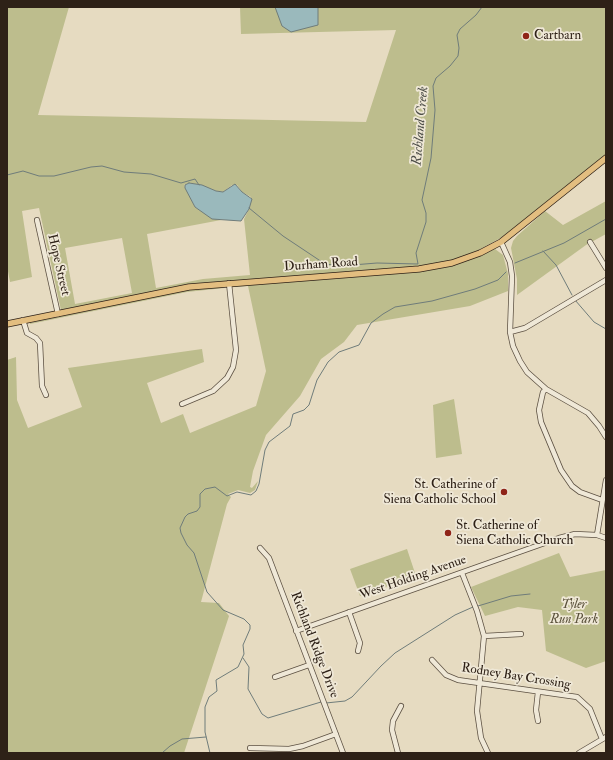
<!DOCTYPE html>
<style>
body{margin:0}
#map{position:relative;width:613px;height:760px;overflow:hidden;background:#e6dbc1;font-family:"IM FELL Double Pica",serif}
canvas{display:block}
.frame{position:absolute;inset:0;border:8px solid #2e2117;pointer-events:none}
</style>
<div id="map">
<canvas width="613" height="760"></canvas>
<div class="frame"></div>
</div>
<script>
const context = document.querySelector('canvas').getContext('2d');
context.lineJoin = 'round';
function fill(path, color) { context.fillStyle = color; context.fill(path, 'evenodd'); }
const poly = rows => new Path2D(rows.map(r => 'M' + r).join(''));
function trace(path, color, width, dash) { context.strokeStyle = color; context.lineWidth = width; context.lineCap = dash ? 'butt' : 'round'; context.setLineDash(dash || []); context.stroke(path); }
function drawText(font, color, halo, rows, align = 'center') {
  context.font = font + ' "IM FELL Double Pica",serif'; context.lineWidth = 3.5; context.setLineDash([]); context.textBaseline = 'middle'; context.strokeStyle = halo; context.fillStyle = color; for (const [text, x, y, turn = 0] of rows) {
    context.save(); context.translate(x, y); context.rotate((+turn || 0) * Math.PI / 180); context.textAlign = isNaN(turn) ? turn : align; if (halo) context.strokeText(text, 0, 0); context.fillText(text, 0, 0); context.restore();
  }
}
fill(poly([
 [7,7,69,7,38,115,366,122,396,30,241,34,240,7,606,7,606,155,504,236,466,257,439,264,413,267,194,284,61,310,39,208,22,211,32,277,10,282,7,266],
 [189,183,202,186,216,191,223,192,232,185,237,185,242,192,251,197,249,209,244,219,250,275,203,279,156,288,147,234,221,220,212,218,195,207,184,185],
 [122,238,132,293,75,304,65,248],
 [606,201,606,234,586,245,517,295,517,279,511,248,513,241,517,236,545,211,563,225],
 [495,249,503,255,508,274,508,291,470,306,357,325,344,342,321,359,300,396,266,435,253,471,250,487,252,488,258,481,255,490,250,493,238,490,228,494,231,497,227,504,201,602,219,603,229,616,184,753,7,753,7,360,16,357,17,400,28,428,82,407,68,368,202,349,204,362,147,383,161,423,183,414,190,433,256,406,266,371,248,286,233,287,239,284,430,270,465,261],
 [221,287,224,288,187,292,30,324,30,323,186,290],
 [454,399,462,454,436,458,433,405],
 [407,549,416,576,360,596,350,569],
 [559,553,570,577,606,570,606,661,586,668,546,651,542,610,518,607,485,616,471,587]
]), '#bdbd8d');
const water = poly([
 [275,7,318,7,318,25,291,32,282,26,275,7],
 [189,183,202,185,216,191,223,192,235,184,242,192,252,199,249,209,241,221,212,219,195,207,185,188,185,185,189,183]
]);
fill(water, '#9ab9bc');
trace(water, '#6f7c7a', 1);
trace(poly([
 [7,175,23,171,39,176,54,176,91,167,102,166,124,172,151,174,181,183,195,179,199,185],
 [249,208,283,236,325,264,340,266,377,263,418,264,416,253,426,222,426,213,422,200,431,158,435,110,433,86,436,78,450,66,458,56,459,48,457,35,460,29,476,15,482,7],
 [543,251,556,265,572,295],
 [515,263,564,243,606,219],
 [575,300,594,322,606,329],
 [478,606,511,596,530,594],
 [243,658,249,667,248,689,262,714,268,718,321,702],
 [326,703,345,701,352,697,381,666,395,653,455,615,473,607],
 [162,753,170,746,182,739,206,737],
 [210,753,205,732,205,707,209,697,217,691,216,680,238,667,244,654,243,645,250,629,250,625,244,619,223,610,207,592,194,553,187,545,181,533,180,528,185,517,188,514,197,511,200,507,200,494,205,489,215,487,227,496,237,492,251,495,256,491,259,484,265,450,269,442,290,426,293,414,304,410,309,405,317,380,328,362,339,352,359,345,371,323,383,314,395,307,432,301,475,289,498,280,506,272]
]), '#6f7c7a', 1);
const minor = poly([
 [37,220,58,314],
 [501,242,510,262,512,276,510,332,513,346,520,361,527,372,546,389,588,413,599,426,606,437],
 [590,242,606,268],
 [23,320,27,333,36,338,40,343,42,386,46,395],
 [510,332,525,328,606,280],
 [546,389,543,392,539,410,541,422,561,470,572,486,580,492,602,500],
 [182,404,213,391,227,378,233,367,236,350,229,283],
 [597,535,606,480],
 [260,548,269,558,343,753],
 [462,573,477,611,484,636,477,711,481,738,488,753],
 [349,612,360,643,358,651],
 [296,631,559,538,575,534,597,535,606,538],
 [484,636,521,634],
 [432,660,446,675,458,680,577,697,590,709,602,739],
 [275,677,309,665],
 [538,692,536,710,538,721],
 [250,748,289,749,303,746,336,734],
 [398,753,392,730,393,721,401,706],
 [579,753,606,737]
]);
const major = poly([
 [7,324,189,287,419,269,452,263,480,253,501,242,606,158]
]);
trace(minor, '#5c5042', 6);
trace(major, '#2e2117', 7);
trace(minor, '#efe8d7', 4.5);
trace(major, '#e3be80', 5.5);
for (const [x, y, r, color] of [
 [526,36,4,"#8f2418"],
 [504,492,4,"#8f2418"],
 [448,533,4,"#8f2418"]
]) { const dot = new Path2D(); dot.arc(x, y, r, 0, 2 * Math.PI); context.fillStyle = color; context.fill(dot); trace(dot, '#efe8d7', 1.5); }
drawText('13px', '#2e2117', '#efe8d7', [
 ["Cartbarn",534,36],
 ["St. Catherine of",496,485,"right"],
 ["Siena Catholic School",496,500,"right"],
 ["St. Catherine of",456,526],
 ["Siena Catholic Church",456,541]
], 'left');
drawText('13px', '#2e2117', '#efe8d7', [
 ["Hope Street",58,265,77],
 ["Durham Road",321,265,-4],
 ["West Holding Avenue",413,578,-19],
 ["Richland Ridge Drive",314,645,69],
 ["Rodney Bay Crossing",516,677,9]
]);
drawText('italic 13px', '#59503a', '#efe8d7', [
 ["Tyler",574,605],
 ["Run Park",574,620]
]);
drawText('italic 14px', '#4e4f49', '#efe8d7', [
 ["Richland Creek",421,126,-85]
]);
</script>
